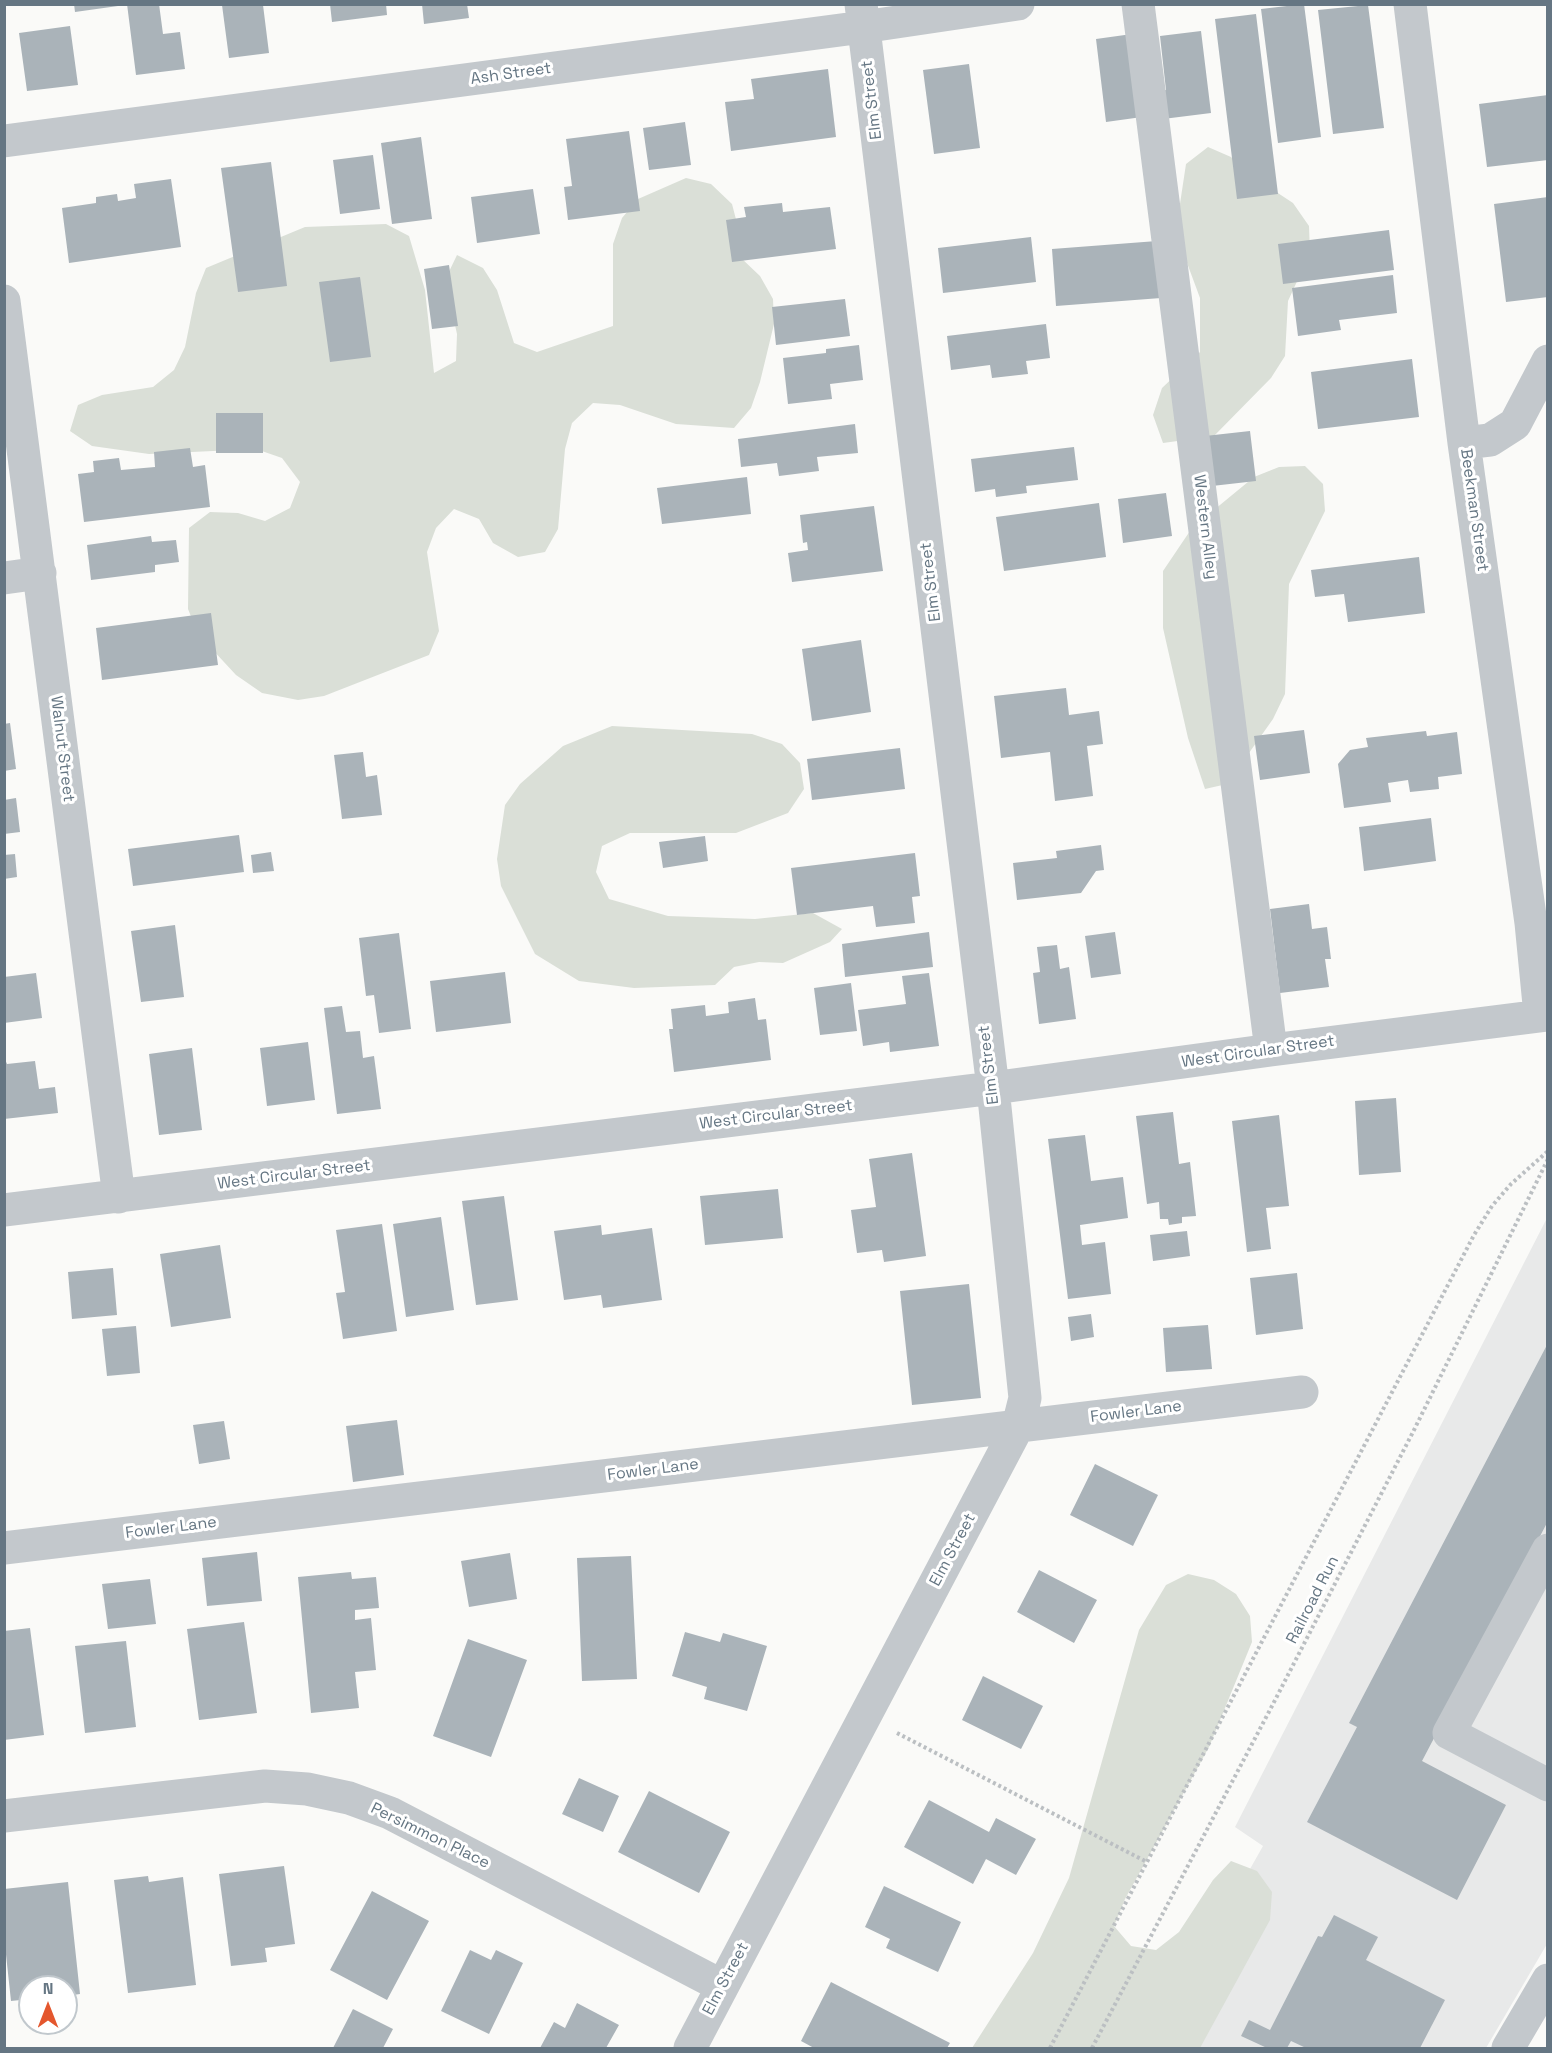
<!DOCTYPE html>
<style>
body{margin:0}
#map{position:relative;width:1552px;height:2053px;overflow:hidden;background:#fafaf8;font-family:"Space Grotesk",sans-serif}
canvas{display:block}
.frame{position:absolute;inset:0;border:6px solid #657683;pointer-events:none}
.north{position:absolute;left:18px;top:1975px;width:60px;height:60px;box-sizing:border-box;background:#fff;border:2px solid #c1c8cd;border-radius:50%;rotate:0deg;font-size:16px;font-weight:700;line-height:24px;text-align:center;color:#657683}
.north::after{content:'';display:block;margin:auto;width:21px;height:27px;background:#e4572e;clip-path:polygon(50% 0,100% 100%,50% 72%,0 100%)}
</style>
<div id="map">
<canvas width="1552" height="2053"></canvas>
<div class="frame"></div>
<div class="north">N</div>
</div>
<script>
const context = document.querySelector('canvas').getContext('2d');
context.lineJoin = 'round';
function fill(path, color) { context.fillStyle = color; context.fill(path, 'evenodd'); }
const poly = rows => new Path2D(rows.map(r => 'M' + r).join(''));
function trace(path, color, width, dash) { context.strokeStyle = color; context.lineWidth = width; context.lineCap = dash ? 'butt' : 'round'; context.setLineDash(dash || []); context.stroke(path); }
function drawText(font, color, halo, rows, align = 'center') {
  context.font = font + ' "Space Grotesk",sans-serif'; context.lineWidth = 6; context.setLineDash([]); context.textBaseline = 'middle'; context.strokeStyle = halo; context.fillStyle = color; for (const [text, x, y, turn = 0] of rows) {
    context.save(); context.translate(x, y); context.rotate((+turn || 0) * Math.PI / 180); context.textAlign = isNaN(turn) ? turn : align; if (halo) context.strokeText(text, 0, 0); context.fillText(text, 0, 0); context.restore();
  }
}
fill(poly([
 [1547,1218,1547,1944,1486,2048,1149,2048,1263,1846,1235,1827]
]), '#e8e9e9');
fill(poly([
 [1208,147,1231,157,1249,174,1293,203,1309,226,1310,253,1288,301,1285,356,1271,378,1214,436,1163,443,1153,415,1162,388,1200,352,1200,298,1180,244,1178,217,1186,164],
 [686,178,711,184,732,204,739,231,740,257,760,276,773,299,774,324,760,382,751,408,734,428,676,424,620,405,593,403,572,423,565,449,558,529,545,552,518,557,493,543,479,519,454,509,436,528,427,552,439,631,429,655,324,696,298,700,262,693,236,675,198,634,188,609,189,528,210,512,238,513,265,521,290,508,300,482,282,458,256,449,149,454,92,446,70,431,78,405,102,395,153,387,174,370,185,347,196,293,206,268,305,227,386,224,409,236,425,290,434,373,456,361,457,334,445,280,457,255,483,268,497,290,514,343,537,352,613,326,613,244,622,218,638,199],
 [1305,466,1323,484,1325,511,1289,584,1285,694,1273,719,1227,784,1205,789,1188,738,1163,628,1163,571,1192,528,1254,477,1279,467],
 [612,726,752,734,782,744,800,763,804,789,788,813,736,833,630,833,602,846,596,872,609,899,668,916,755,919,813,913,842,929,830,942,783,963,759,962,734,967,715,985,634,988,579,981,535,954,501,886,497,859,505,805,520,784,563,746],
 [1188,1574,1214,1580,1236,1594,1250,1616,1252,1642,1209,1747,1125,1899,1114,1926,1131,1946,1156,1950,1179,1932,1213,1880,1231,1861,1257,1871,1272,1892,1270,1920,1200,2048,972,2048,1033,1953,1069,1878,1139,1630,1166,1585]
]), '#dadfd7');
fill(poly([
 [74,4,118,4,118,6,75,12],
 [127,4,159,4,163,34,180,32,185,69,136,75],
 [330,4,386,4,387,15,332,22],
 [422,4,467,4,469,18,424,24],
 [1304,4,1321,137,1278,143,1261,9],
 [222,5,263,5,269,53,229,58],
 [1368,5,1384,128,1333,134,1318,10],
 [1256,14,1278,194,1237,199,1215,19],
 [70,26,78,85,27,91,19,33],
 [1201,31,1211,113,1163,119,1159,91,1166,90,1160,36],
 [1132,34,1142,117,1106,122,1096,39],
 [969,64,980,148,934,154,923,70],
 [828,69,836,137,731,151,725,102,754,99,751,79],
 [1548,95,1548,160,1487,167,1479,104],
 [685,122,691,165,649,170,643,128],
 [629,131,640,211,568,220,564,187,572,186,566,139],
 [421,137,432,219,392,224,381,143],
 [373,155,380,209,340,214,333,160],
 [271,162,287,286,238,292,221,168],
 [171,179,181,247,69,263,62,208,96,203,96,197,117,194,118,201,136,198,134,184],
 [533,189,540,234,477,243,471,197],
 [1548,197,1548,297,1506,302,1494,204],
 [782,203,783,212,830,207,836,249,732,262,726,220,746,217,744,207],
 [1389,230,1394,270,1283,284,1278,244],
 [1031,237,1036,282,943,293,938,248],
 [1157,241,1161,298,1056,306,1052,249],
 [449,265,458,326,432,329,424,269],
 [1393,275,1397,313,1339,320,1341,330,1298,336,1292,288],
 [360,277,371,357,330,362,319,282],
 [845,299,850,336,776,345,772,307],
 [1046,324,1050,358,1026,361,1028,374,992,378,990,365,951,370,947,336],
 [859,345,863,380,830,384,832,399,788,404,783,358,826,353,826,349],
 [1412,359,1419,417,1318,429,1311,372],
 [216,413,263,413,263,453,216,453],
 [855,424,858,453,817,457,819,471,779,476,777,463,741,467,738,439],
 [1250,431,1256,481,1212,486,1205,436],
 [1074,447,1078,480,1026,486,1027,493,996,497,995,489,975,492,971,459],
 [190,448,193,467,205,465,210,507,84,522,78,474,94,472,93,461,119,458,121,470,155,467,154,452],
 [747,477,751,514,662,524,657,488],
 [1166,493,1172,536,1123,543,1118,499],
 [1099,503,1106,557,1004,571,996,517],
 [874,506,883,571,792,582,788,553,808,550,807,542,803,543,800,515],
 [151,536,152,542,176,540,179,562,155,565,155,572,91,580,87,545],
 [1419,557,1425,613,1348,622,1344,594,1315,597,1311,570],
 [211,613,218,665,102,680,96,628],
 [861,640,871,712,812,721,802,649],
 [1066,688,1069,715,1099,711,1103,744,1087,746,1093,796,1055,801,1050,752,1001,758,994,696],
 [10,723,16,769,4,771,4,724],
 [1304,730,1310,773,1260,780,1254,736],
 [1426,731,1427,736,1457,732,1462,774,1438,777,1439,789,1410,792,1408,780,1388,783,1391,802,1344,808,1338,764,1350,750,1368,747,1366,738],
 [900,748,905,789,812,800,807,759],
 [363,752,366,777,377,775,382,815,342,819,334,755],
 [16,798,20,832,4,834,4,800],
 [1431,818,1436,861,1364,871,1359,827],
 [239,835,244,872,133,886,128,849],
 [705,836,708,861,663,868,659,842],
 [1101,845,1104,870,1096,871,1081,893,1017,900,1013,863,1057,858,1056,851],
 [271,852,274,871,253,873,251,855],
 [915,853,920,896,912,897,915,923,876,927,873,906,797,915,791,868],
 [15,854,17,877,4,879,4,855],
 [1309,904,1312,929,1327,927,1331,959,1325,959,1329,987,1280,993,1270,909],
 [175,925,184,997,141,1002,131,931],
 [929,932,933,967,845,977,842,944],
 [1115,932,1121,974,1091,978,1085,936],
 [399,933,411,1029,379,1033,374,995,366,996,359,938],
 [1057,945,1060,969,1069,967,1076,1019,1039,1024,1033,973,1040,972,1037,947],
 [505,972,511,1023,436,1032,430,981],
 [36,973,42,1018,4,1023,4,977],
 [929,973,939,1046,890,1052,889,1042,863,1046,858,1010,906,1004,902,976],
 [851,983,857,1031,820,1035,814,988],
 [755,998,758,1020,766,1019,771,1060,674,1072,669,1029,673,1029,671,1009,705,1005,706,1016,729,1013,728,1002],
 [342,1006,346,1032,360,1031,363,1058,374,1056,381,1109,337,1114,324,1008],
 [308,1042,315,1100,267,1106,260,1048],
 [192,1048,202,1130,159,1135,149,1054],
 [4,1057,7,1064,35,1061,39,1089,55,1087,58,1113,4,1119],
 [1396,1098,1401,1172,1359,1175,1355,1101],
 [1173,1112,1179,1164,1190,1162,1196,1216,1182,1217,1182,1223,1169,1225,1168,1219,1160,1219,1159,1202,1147,1204,1136,1116],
 [1279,1115,1289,1206,1266,1208,1271,1249,1247,1252,1232,1121],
 [1085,1135,1091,1181,1123,1177,1128,1218,1080,1225,1082,1245,1105,1242,1111,1294,1068,1299,1048,1139],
 [912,1153,926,1256,884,1262,882,1250,857,1253,851,1210,876,1207,869,1159],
 [778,1189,783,1238,705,1245,700,1196],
 [504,1196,518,1300,476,1305,462,1201],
 [441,1217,454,1310,406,1317,393,1224],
 [382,1224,397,1331,343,1339,336,1293,345,1292,336,1230],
 [601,1225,602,1235,652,1228,662,1300,603,1308,601,1295,564,1300,554,1231],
 [1187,1231,1190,1256,1153,1261,1150,1235],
 [220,1245,231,1318,171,1327,160,1254],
 [113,1268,117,1315,72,1319,68,1272],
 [1297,1273,1303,1329,1256,1335,1250,1278],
 [969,1284,981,1398,912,1405,900,1291],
 [1091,1314,1094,1337,1071,1341,1068,1317],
 [1208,1325,1212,1369,1166,1372,1163,1328],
 [136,1326,140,1373,107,1376,102,1329],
 [1548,1343,1548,1521,1422,1761,1506,1805,1457,1900,1307,1822,1357,1727,1349,1723],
 [397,1420,404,1475,353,1482,346,1426],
 [224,1421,230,1459,199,1464,193,1425],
 [1095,1464,1158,1495,1133,1546,1070,1515],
 [257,1552,262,1601,207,1606,202,1558],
 [510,1553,517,1599,469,1607,461,1561],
 [631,1556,637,1679,582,1681,577,1558],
 [1039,1570,1097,1600,1074,1643,1017,1612],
 [351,1572,352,1579,376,1577,379,1608,355,1610,355,1620,371,1618,376,1670,355,1672,359,1708,311,1713,298,1577],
 [150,1579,156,1624,108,1629,102,1584],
 [244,1622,257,1713,199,1720,187,1629],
 [30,1628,44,1735,4,1740,4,1631],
 [685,1632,720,1642,723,1633,767,1646,747,1711,704,1699,707,1687,672,1676],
 [468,1639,527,1660,491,1757,433,1736],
 [126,1641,136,1727,85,1733,75,1646],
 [983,1676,1043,1706,1021,1749,962,1720],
 [579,1778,619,1796,603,1832,562,1814],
 [649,1791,730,1832,699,1893,618,1852],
 [929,1800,989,1832,996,1818,1036,1839,1016,1875,986,1859,973,1884,904,1847],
 [284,1866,295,1944,265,1948,267,1962,231,1966,219,1874],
 [148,1876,149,1882,183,1877,196,1985,128,1993,114,1880],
 [68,1882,80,1994,66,1996,66,1987,30,1987,30,1999,11,2001,4,1936,4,1889],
 [884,1886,961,1922,938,1972,886,1948,890,1939,865,1927],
 [372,1891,429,1921,387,2000,330,1970],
 [1334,1915,1378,1937,1366,1960,1445,2000,1420,2048,1306,2048,1291,2041,1287,2048,1267,2048,1241,2036,1249,2020,1270,2030,1318,1936,1322,1937],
 [470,1950,491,1960,496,1950,523,1963,489,2034,441,2011],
 [831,1982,950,2043,947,2048,814,2048,801,2041],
 [577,2003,619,2025,606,2048,540,2048,554,2022,565,2028],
 [353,2009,393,2029,383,2048,333,2048]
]), '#aab3b9');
trace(poly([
 [897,1733,1147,1862],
 [1050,2048,1474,1235,1492,1206,1511,1184,1548,1151],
 [1092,2048,1272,1706,1413,1432,1548,1159]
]), '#bbbfc2', 4, [3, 3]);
trace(poly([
 [1138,4,1271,1050],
 [1410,4,1464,443,1531,923,1540,1015],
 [4,141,863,27,1018,4],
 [4,301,119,1197],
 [1464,443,1490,440,1515,424,1548,361],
 [4,578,40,573],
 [4,1210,993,1088,1271,1050,1548,1015],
 [4,1548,1302,1392],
 [1548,1550,1449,1733,1548,1785],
 [4,1816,265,1786,307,1789,349,1798,390,1813,722,1986],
 [690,2048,1018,1426,1025,1398,993,1088,861,4],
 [1508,2048,1548,1980]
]), '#c3c8cc', 33);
drawText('16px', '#657683', '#fff', [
 ["Ash Street",511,74,-8],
 ["Elm Street",872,100,-97],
 ["Beekman Street",1474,510,82],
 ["Western Alley",1205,527,83],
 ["Elm Street",931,582,-97],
 ["Walnut Street",62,749,83],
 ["West Circular Street",1258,1052,-8],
 ["Elm Street",989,1065,-97],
 ["West Circular Street",776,1115,-7],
 ["West Circular Street",294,1175,-7],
 ["Fowler Lane",1136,1412,-7],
 ["Fowler Lane",653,1470,-7],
 ["Fowler Lane",171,1528,-7],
 ["Elm Street",953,1550,-62],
 ["Railroad Run",1313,1600,-63],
 ["Persimmon Place",430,1836,26],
 ["Elm Street",726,1979,-62]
]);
</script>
